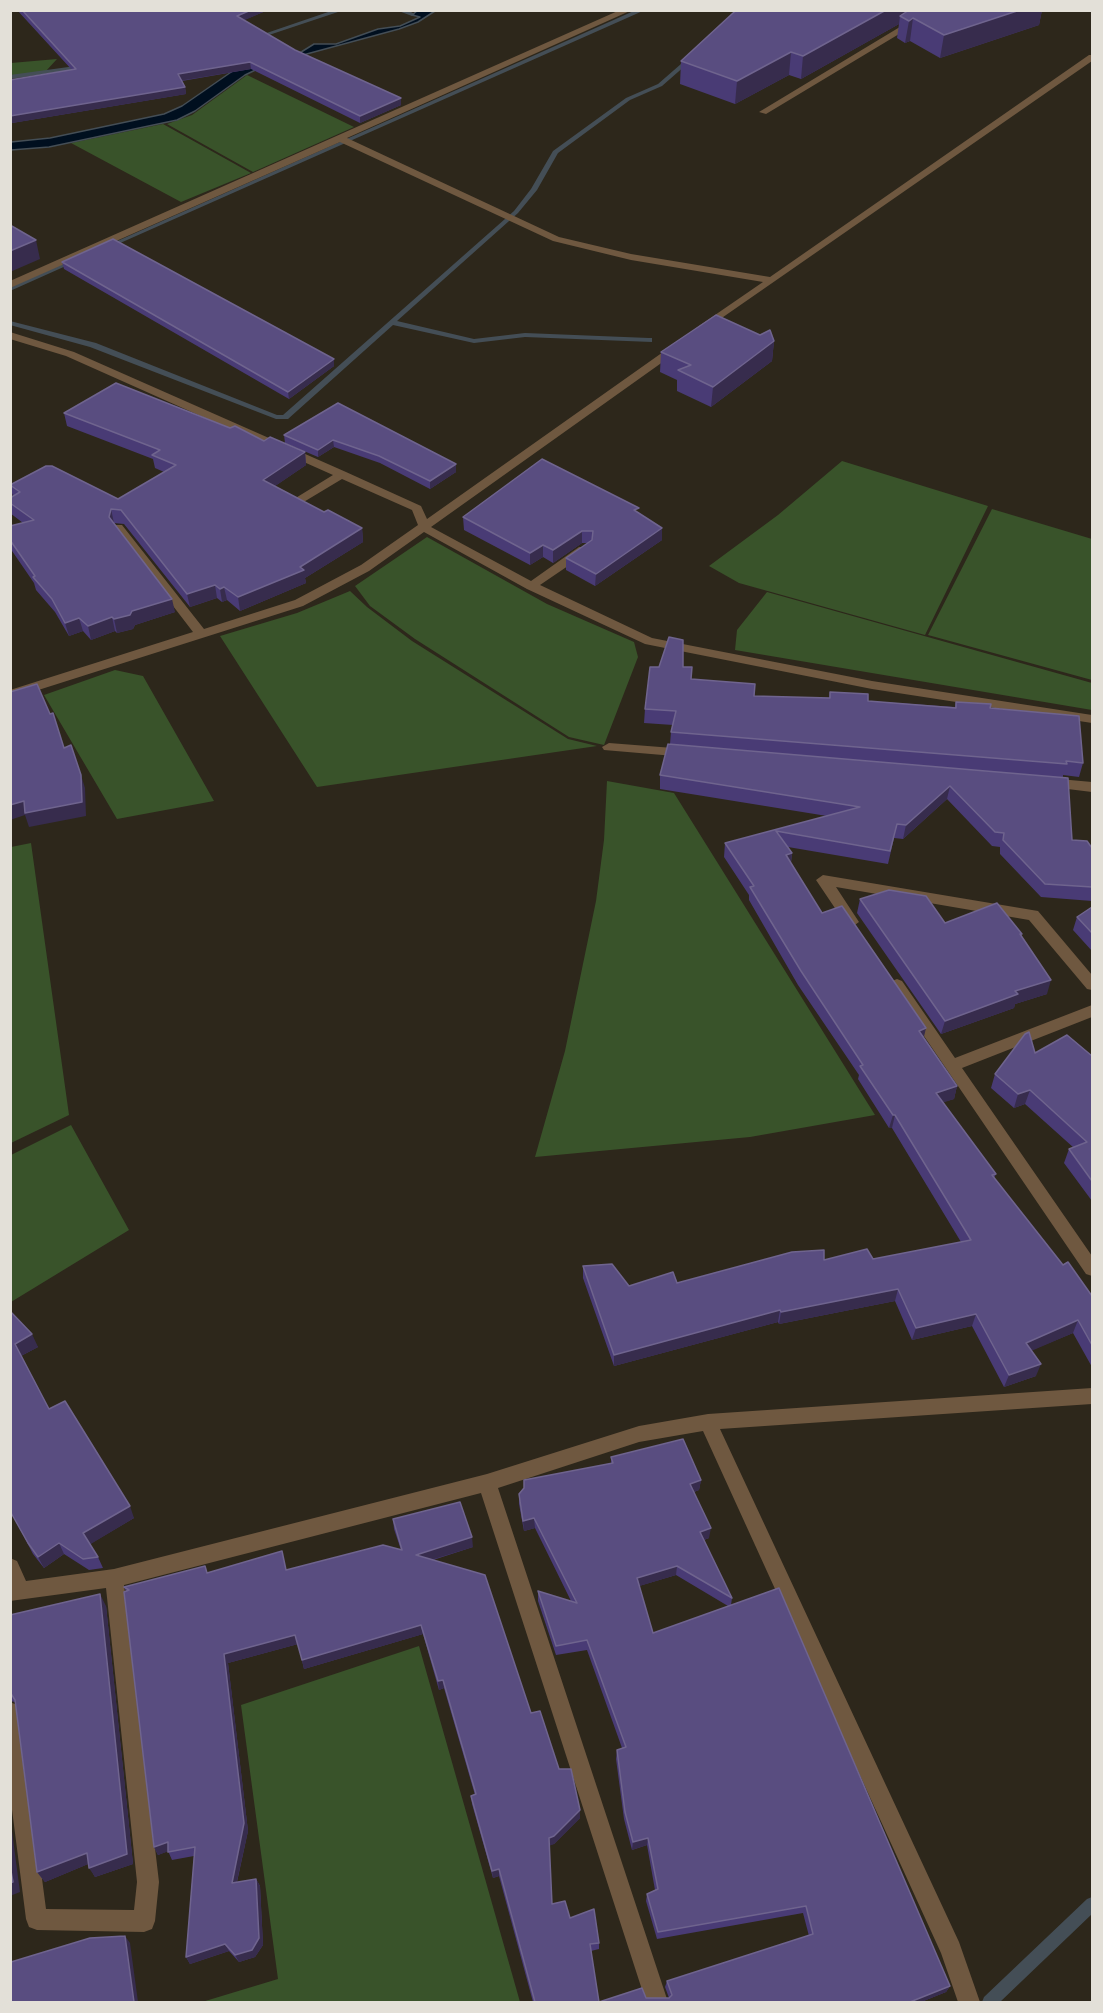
<!DOCTYPE html>
<style>
body{margin:0}
#map{position:relative;width:1103px;height:2013px;overflow:hidden;background:#2d271b;font-family:"Source Sans 3",sans-serif}
canvas{display:block}
.frame{position:absolute;inset:0;border:12px solid #e3e0d8;pointer-events:none}
</style>
<div id="map">
<canvas width="1103" height="2013"></canvas>
<div class="frame"></div>
</div>
<script>
const context = document.querySelector('canvas').getContext('2d');
context.lineJoin = 'round';
function fill(path, color) { context.fillStyle = color; context.fill(path, 'evenodd'); }
const poly = rows => new Path2D(rows.map(r => 'M' + r).join(''));
function trace(path, color, width, dash) { context.strokeStyle = color; context.lineWidth = width; context.lineCap = dash ? 'butt' : 'round'; context.setLineDash(dash || []); context.stroke(path); }
fill(poly([
 [57,59,46,71,11,76,11,63],
 [247,75,354,127,253,172,167,124,192,115],
 [163,124,251,173,181,202,71,143],
 [842,461,988,506,925,635,739,583,709,566,778,515],
 [992,509,1092,539,1092,680,928,635],
 [427,537,547,604,634,642,638,657,604,745,569,737,415,639,370,606,355,586],
 [350,591,367,607,412,641,568,739,597,746,317,787,220,636,297,613],
 [767,592,1092,683,1092,710,735,650,737,630],
 [115,670,143,676,214,801,117,819,44,695],
 [607,781,674,793,875,1115,750,1137,535,1157,565,1051,596,901,604,840],
 [31,843,69,1115,11,1143,11,847],
 [71,1125,129,1230,11,1302,11,1155],
 [419,1646,520,2002,202,2002,278,1979,241,1705]
]), '#39532a');
const water = poly([
 [417,11,435,11,418,22,399,29,266,65,245,75,195,111,177,120,49,147,11,150,11,142,50,138,164,114,182,106,237,68,298,54,314,44,336,44,378,29,400,26,420,17,412,15,417,11]
]);
fill(water, '#000f1f');
trace(water, '#444e56', 1.5);
fill(poly([
 [334,10,344,10,257,39,252,38,334,10],
 [396,10,407,10,415,14,412,16,396,10],
 [636,10,645,10,109,248,104,247,636,10],
 [689,57,694,58,662,86,630,100,558,153,537,190,518,213,397,321,474,339,525,333,649,338,652,338,652,342,525,337,474,343,393,325,288,419,276,419,90,347,10,325,10,321,96,343,277,415,283,415,514,211,531,189,553,151,626,98,658,84,689,57],
 [83,65,85,66,85,68,10,79,10,75,83,65],
 [72,260,77,261,10,291,10,286,72,260],
 [1092,1897,1092,1914,1000,2002,982,2002,984,1997,1087,1899,1092,1897]
]), '#444e56');
fill(poly([
 [620,10,632,10,347,138,559,237,631,254,770,277,1089,55,1092,55,1092,61,703,331,698,328,699,326,763,282,631,260,553,241,340,142,10,288,10,281,620,10],
 [928,10,939,10,766,114,759,112,928,10],
 [10,332,74,352,346,472,421,506,427,519,673,345,681,345,681,349,431,527,531,581,579,547,587,547,587,553,540,585,652,638,872,681,1092,715,1092,723,872,689,645,644,527,589,424,532,369,571,303,606,10,699,10,690,193,632,114,529,114,525,122,525,204,629,295,600,361,565,418,525,412,510,342,479,302,503,294,503,294,499,333,475,66,356,10,339,10,332],
 [609,743,686,749,693,753,686,757,604,750,602,747,609,743],
 [1048,778,1092,782,1092,792,1043,786,1041,783,1048,778],
 [823,875,1038,911,1092,975,1092,990,1087,989,1029,920,836,887,859,922,852,927,847,926,816,880,823,875],
 [897,979,902,981,955,1058,1092,1005,1092,1017,962,1068,1092,1256,1092,1276,1086,1274,892,989,890,985,892,981,897,979],
 [1092,1388,1092,1404,720,1429,959,1942,980,2002,958,2002,941,1953,703,1431,639,1442,498,1488,668,2002,646,2002,481,1493,124,1585,159,1882,155,1921,152,1929,144,1932,37,1930,29,1927,26,1919,10,1794,10,1702,17,1705,20,1712,46,1909,134,1910,137,1882,106,1588,10,1601,10,1558,17,1561,26,1581,114,1569,487,1474,639,1426,708,1414,1092,1388]
]), '#6f5840');
fill(poly([
 [17,10,268,10,244,20,295,50,401,105,360,123,251,69,182,81,185,87,186,94,12,123,10,121,10,80,72,70],
 [737,10,1042,10,1039,25,940,58,910,41,905,43,897,38,899,24,801,79,789,75,735,104,680,84,681,61],
 [62,262,334,366,289,399,64,269],
 [774,341,772,361,711,407,677,391,677,380,660,372,661,352],
 [338,403,456,472,430,489,380,463,334,447,318,457,285,443,284,435],
 [64,413,264,441,305,452,306,465,275,486,324,512,362,528,363,542,305,578,306,583,240,611,227,600,222,602,217,598,190,607,124,524,114,523,175,612,135,625,133,629,117,633,115,631,91,640,83,631,69,636,55,612,36,590,34,583,10,548,10,526,23,523,10,513,10,498,13,497,10,485,118,499,164,472,155,468,153,459,67,426],
 [638,513,662,540,595,586,566,570,566,558,588,543,582,543,553,563,543,557,530,565,464,530,463,517],
 [659,667,683,667,691,679,754,696,829,698,830,692,868,701,955,707,956,702,990,708,1083,763,1079,777,1063,775,1063,777,1072,840,1092,848,1092,901,1041,897,1000,854,1000,847,992,846,947,799,903,839,894,838,888,864,788,847,792,853,791,863,822,913,924,1038,957,1086,954,1099,943,1102,996,1174,994,1178,1063,1265,1092,1296,1092,1367,1073,1333,1032,1350,1036,1376,1004,1387,972,1326,912,1340,895,1301,779,1324,778,1322,614,1366,583,1278,583,1266,629,1286,677,1283,824,1260,873,1259,961,1242,892,1128,889,1128,858,1079,859,1075,798,985,749,900,749,895,724,857,725,843,827,816,660,789,660,775,670,744,671,732,673,725,644,723,645,709],
 [860,899,945,923,1022,934,1021,937,1047,994,1015,1004,1014,1008,941,1034,857,913],
 [1092,907,1092,951,1073,930,1077,917],
 [1035,1053,1092,1056,1092,1201,1064,1163,1069,1149,1074,1148,1025,1104,1014,1108,991,1088,995,1074],
 [10,1311,38,1347,21,1356,49,1409,134,1518,90,1544,98,1557,103,1568,89,1570,64,1554,44,1568,33,1554,12,1514],
 [611,1457,701,1480,699,1490,694,1492,709,1538,704,1540,732,1598,731,1605,950,1986,946,1992,921,2002,533,2002,499,1876,493,1878,472,1804,471,1796,475,1795,444,1688,439,1690,423,1634,304,1669,298,1644,228,1663,248,1831,237,1882,256,1879,260,1886,263,1945,255,1957,239,1962,229,1951,190,1964,186,1957,194,1856,172,1860,168,1851,158,1855,154,1847,126,1591,124,1587,208,1573,286,1570,401,1550,394,1529,393,1519,473,1547,433,1560,531,1713,559,1769,580,1818,554,1844,549,1845,552,1904,570,1918,599,1943,599,1949,591,1951,599,2002,646,1998,669,1998,665,1987,667,1981,809,1936,803,1913,657,1939,646,1901,647,1894,655,1890,647,1845,632,1850,624,1819,616,1759,617,1750,622,1748,587,1650,556,1655,538,1601,538,1591,571,1601,535,1528,524,1531,519,1504,519,1494,524,1488,524,1480,611,1464],
 [676,1575,728,1606,653,1633,639,1586],
 [106,1606,133,1864,95,1877,88,1864,45,1882,37,1872,15,1702,10,1701,10,1615]
]), '#493b75');
fill(poly([
 [251,10,268,10,238,23,237,16],
 [886,10,923,10,900,16,899,24,801,79,803,56],
 [1020,10,1042,10,1039,25,940,58,944,35],
 [913,18,910,41,905,43,909,21],
 [791,52,789,75,735,104,737,81],
 [250,62,251,69,179,81,178,74],
 [185,87,186,94,12,123,10,119,10,116],
 [401,98,401,105,360,123,360,116],
 [36,240,40,259,10,272,10,251],
 [774,341,772,361,711,407,713,387],
 [334,359,334,366,289,399,288,392],
 [333,440,334,447,318,457,318,450],
 [305,452,306,465,265,493,263,480],
 [456,464,456,472,430,489,430,481],
 [111,509,114,523,109,517],
 [362,528,363,542,305,578,306,583,240,611,238,597,300,567],
 [662,528,662,540,595,586,596,574],
 [582,531,582,543,553,563,553,550],
 [543,545,543,557,530,565,530,553],
 [215,585,217,598,190,607,187,594],
 [224,587,227,600,222,602,220,589],
 [172,599,175,612,135,625,133,629,117,633,114,619,132,611],
 [112,617,115,631,91,640,88,626],
 [79,618,83,631,69,636,65,623],
 [81,775,85,788,86,816,29,827,25,815,10,820,10,805],
 [950,786,947,799,903,839,906,825],
 [792,853,790,867,786,855],
 [1051,980,1047,994,1015,1004,1014,1008,941,1034,945,1021,1015,991],
 [926,1028,923,1041,919,1031],
 [957,1086,954,1099,933,1106,936,1093],
 [1030,1090,1025,1104,1014,1108,1018,1094],
 [893,1115,895,1115,892,1128,889,1128],
 [898,1289,895,1301,779,1324,781,1312],
 [780,1310,778,1322,614,1366,614,1355],
 [976,1314,972,1326,912,1340,916,1328],
 [1078,1320,1073,1333,1022,1355,1026,1343],
 [32,1334,38,1347,21,1356,15,1344],
 [1041,1364,1036,1376,1004,1387,1009,1375],
 [701,1480,699,1490,688,1494,690,1484],
 [130,1506,134,1518,89,1545,83,1533],
 [534,1518,535,1528,524,1531,523,1521],
 [711,1528,709,1538,698,1542,700,1532],
 [472,1537,473,1547,418,1564,416,1555],
 [59,1543,64,1554,44,1568,38,1557],
 [677,1566,676,1575,636,1587,637,1578],
 [100,1594,106,1606,133,1864,95,1877,89,1868],
 [421,1625,423,1634,304,1669,302,1660],
 [295,1635,298,1644,228,1663,248,1831,235,1890,232,1883,224,1654],
 [443,1680,444,1688,439,1690,438,1681],
 [580,1810,580,1818,554,1844,549,1846,549,1838],
 [10,1816,20,1892,10,1896],
 [648,1838,647,1845,632,1850,633,1842],
 [168,1842,172,1850,158,1855,154,1847],
 [87,1853,93,1862,45,1882,37,1872],
 [499,1869,499,1876,493,1878,492,1871],
 [256,1879,260,1886,263,1945,255,1957,239,1962,235,1955],
 [125,1936,130,1943,138,2002,134,2002],
 [225,1944,229,1951,190,1964,186,1957],
 [950,1986,946,1992,921,2002,910,2002]
]), '#372c4d');
const building = poly([
 [22,10,251,10,237,16,295,50,401,98,360,116,250,62,178,74,185,87,10,116,10,80,76,69,22,10],
 [737,10,886,10,803,56,791,52,737,81,681,61,733,13,737,10],
 [909,10,1020,10,944,35,913,18,909,21,900,16,909,10],
 [10,225,36,240,10,251,10,225],
 [113,239,334,359,288,392,62,262,113,239],
 [716,315,760,335,770,330,774,341,713,387,678,370,691,365,661,352,716,315],
 [116,383,230,428,235,426,264,441,270,437,305,452,263,480,324,512,328,510,362,528,300,567,304,570,238,597,224,587,220,589,215,585,187,594,121,510,111,509,109,517,172,599,132,611,130,615,114,619,112,617,88,626,79,618,65,623,52,599,33,577,35,576,10,540,10,526,34,520,10,503,10,498,20,492,10,485,46,466,52,466,118,499,176,465,152,455,160,450,64,413,116,383],
 [338,403,456,464,430,481,379,456,333,440,318,450,284,435,338,403],
 [542,459,639,508,634,510,662,528,596,574,566,558,592,540,593,531,582,531,553,550,543,545,530,553,463,517,542,459],
 [669,637,683,640,683,667,692,667,691,679,755,684,754,696,830,698,830,692,868,694,868,701,956,708,956,702,991,704,990,708,1079,716,1083,763,1066,761,1067,764,671,732,676,711,645,709,650,667,659,667,669,637],
 [37,684,50,714,53,713,64,748,71,745,81,775,82,802,25,813,24,801,10,805,10,692,37,684],
 [668,744,1068,778,1072,840,1087,841,1092,848,1092,887,1045,884,1003,840,1004,833,995,832,950,786,906,825,897,824,890,851,776,831,792,853,786,855,822,913,842,906,926,1028,919,1031,957,1086,936,1093,996,1174,992,1175,1063,1265,1068,1262,1092,1296,1092,1345,1078,1320,1026,1343,1041,1364,1009,1375,976,1314,916,1328,898,1289,781,1312,780,1310,614,1355,583,1266,612,1264,629,1286,673,1272,677,1283,792,1252,824,1250,824,1260,867,1249,873,1259,971,1240,895,1115,893,1115,860,1066,863,1065,801,971,750,887,754,886,725,843,860,807,660,775,668,744],
 [889,890,926,896,945,923,997,903,1022,934,1020,934,1051,980,1015,991,1018,994,945,1021,860,899,889,890],
 [1092,907,1092,933,1077,917,1092,907],
 [1029,1032,1035,1053,1067,1035,1092,1056,1092,1181,1069,1149,1087,1142,1030,1090,1018,1094,995,1074,1025,1034,1029,1032],
 [10,1311,32,1334,15,1344,49,1409,65,1401,130,1506,83,1533,98,1557,83,1559,59,1543,38,1557,28,1543,10,1511,10,1311],
 [683,1439,701,1480,690,1484,711,1528,700,1532,732,1598,677,1566,637,1578,653,1633,779,1588,950,1986,910,2002,535,2002,499,1869,492,1871,471,1796,476,1794,443,1680,438,1681,421,1625,302,1660,295,1635,224,1654,244,1823,232,1883,256,1879,259,1938,252,1950,235,1955,225,1944,186,1957,195,1847,168,1852,168,1842,154,1847,124,1592,129,1590,124,1587,205,1566,207,1573,282,1551,286,1570,383,1545,402,1550,393,1519,460,1502,472,1537,416,1555,485,1575,531,1713,540,1711,559,1769,571,1769,580,1810,554,1836,549,1838,552,1904,565,1901,570,1918,594,1909,599,1943,590,1944,599,2002,642,1988,646,1998,669,1998,672,1995,667,1981,813,1934,806,1906,658,1932,647,1894,658,1889,648,1838,633,1842,625,1812,617,1750,626,1747,587,1640,556,1646,538,1591,577,1603,534,1518,523,1521,519,1494,524,1488,524,1480,613,1463,611,1457,683,1439],
 [100,1594,127,1854,89,1868,87,1853,37,1872,15,1700,10,1692,10,1615,100,1594],
 [10,1866,13,1882,10,1883,10,1866],
 [125,1936,134,2002,11,2002,11,1962,90,1938,125,1936]
]);
fill(building, '#594d80');
trace(building, '#6f648e', 1.5);
</script>
